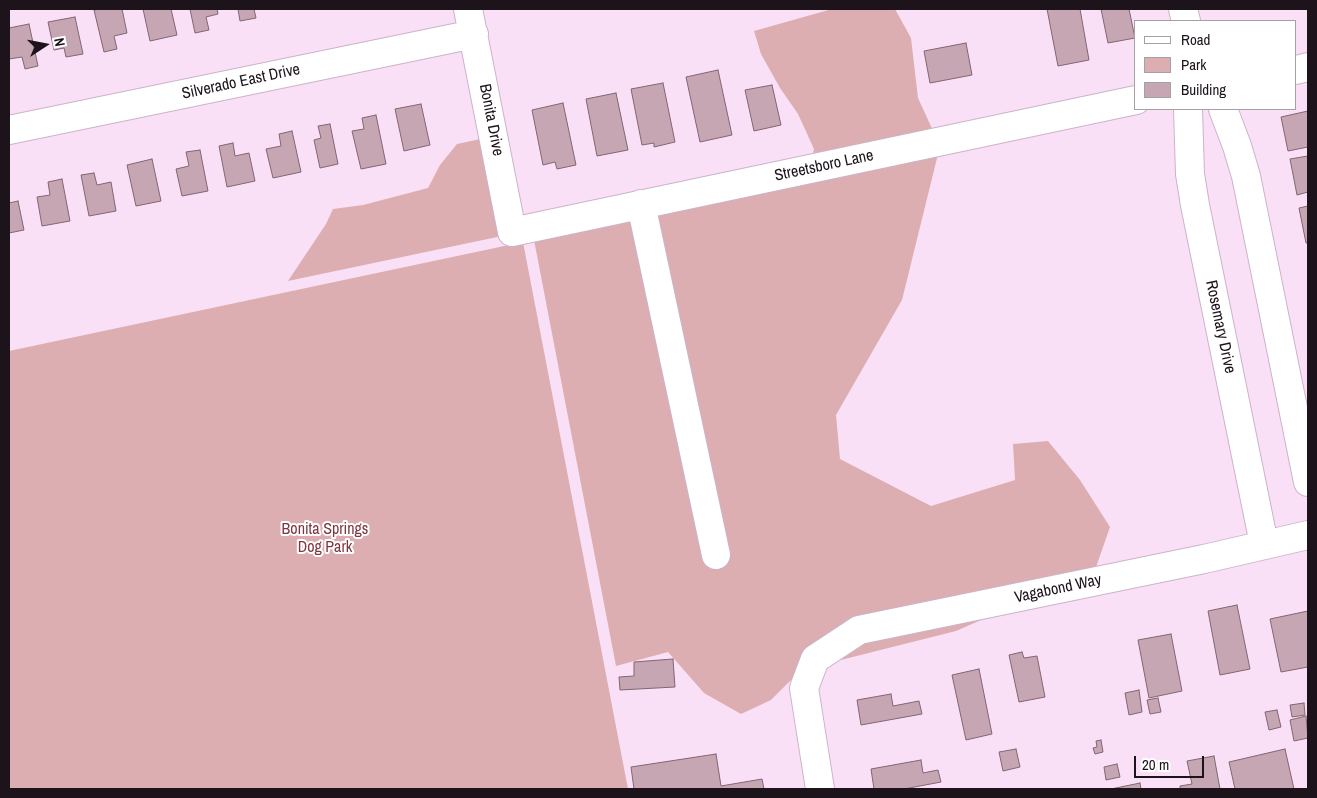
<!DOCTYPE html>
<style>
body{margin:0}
#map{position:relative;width:1317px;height:798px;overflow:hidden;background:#fae0f7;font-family:"Archivo Narrow",sans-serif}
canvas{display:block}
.frame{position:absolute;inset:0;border:10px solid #1c131b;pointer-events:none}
.legend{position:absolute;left:1134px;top:20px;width:162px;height:90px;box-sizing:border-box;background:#fff;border:1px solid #a4a1a4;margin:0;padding:6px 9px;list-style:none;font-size:15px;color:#1c131b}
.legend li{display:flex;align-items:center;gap:10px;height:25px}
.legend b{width:25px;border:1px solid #a4a1a4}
.north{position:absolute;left:20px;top:20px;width:50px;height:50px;-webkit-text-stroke:4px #fff;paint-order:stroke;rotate:79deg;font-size:14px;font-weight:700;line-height:20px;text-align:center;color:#1c131b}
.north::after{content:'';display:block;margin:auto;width:18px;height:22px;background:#1c131b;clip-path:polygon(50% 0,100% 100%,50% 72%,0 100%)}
.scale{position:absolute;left:1134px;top:756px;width:70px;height:22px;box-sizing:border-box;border:2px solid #1c131b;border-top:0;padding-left:6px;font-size:15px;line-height:18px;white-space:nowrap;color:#1c131b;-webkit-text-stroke:4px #fff;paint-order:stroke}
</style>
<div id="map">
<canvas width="1317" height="798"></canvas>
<div class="frame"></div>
<ul class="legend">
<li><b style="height:6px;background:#fff"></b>Road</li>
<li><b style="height:14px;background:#ddaeb1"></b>Park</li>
<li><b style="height:14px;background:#c6a6b3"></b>Building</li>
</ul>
<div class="north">N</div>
<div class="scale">20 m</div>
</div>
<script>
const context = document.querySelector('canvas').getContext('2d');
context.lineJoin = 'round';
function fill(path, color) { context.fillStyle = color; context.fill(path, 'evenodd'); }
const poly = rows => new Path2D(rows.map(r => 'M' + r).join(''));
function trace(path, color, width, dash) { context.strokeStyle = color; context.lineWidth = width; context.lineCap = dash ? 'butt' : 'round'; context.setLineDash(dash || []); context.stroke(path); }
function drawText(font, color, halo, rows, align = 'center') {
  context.font = font + ' "Archivo Narrow",sans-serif'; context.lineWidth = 4; context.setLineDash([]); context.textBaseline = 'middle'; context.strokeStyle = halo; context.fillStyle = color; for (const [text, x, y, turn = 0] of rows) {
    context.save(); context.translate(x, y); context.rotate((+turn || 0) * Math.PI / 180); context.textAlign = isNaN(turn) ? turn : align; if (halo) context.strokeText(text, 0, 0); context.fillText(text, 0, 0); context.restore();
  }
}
fill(poly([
 [832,9,895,9,911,38,918,98,940,146,902,300,836,415,840,459,931,506,1015,480,1013,444,1048,441,1080,480,1110,527,1095,570,956,631,801,670,771,700,741,714,704,693,668,652,616,666,534,240,521,232,288,281,326,224,333,209,363,205,428,188,440,165,457,144,485,138,517,213,541,225,807,180,814,149,798,114,780,88,761,54,754,31],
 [523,242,628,789,9,789,9,351]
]), '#ddaeb1');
const building = poly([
 [101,9,122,9,127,33,114,36,117,49,104,52,94,10,101,9],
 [143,9,171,9,177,35,150,41,143,9],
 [190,9,217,9,218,14,206,17,209,30,195,33,190,9],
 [238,9,254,9,256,18,240,21,238,9],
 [1047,9,1080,9,1089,60,1058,66,1047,9],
 [1101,9,1129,9,1135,38,1108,43,1101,9],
 [75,17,83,54,66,57,64,48,54,50,48,22,75,17],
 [29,24,38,66,25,69,22,57,9,59,9,28,29,24],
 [966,43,972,75,930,83,924,51,966,43],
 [718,70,732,135,700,142,686,77,718,70],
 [663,83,675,142,654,147,654,143,642,145,631,89,663,83],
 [772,85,781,125,754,131,745,90,772,85],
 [616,93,628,150,597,156,586,99,616,93],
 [563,103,576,165,557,169,555,162,543,165,532,110,563,103],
 [421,104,430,145,404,151,395,109,421,104],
 [1308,111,1308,147,1288,151,1281,117,1308,111],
 [376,115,386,164,361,169,352,131,364,129,362,118,376,115],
 [330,124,338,164,320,168,314,140,321,138,318,126,330,124],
 [292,131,301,172,273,178,266,149,281,146,279,134,292,131],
 [233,143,235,156,249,153,255,181,227,187,219,146,233,143],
 [200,150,208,191,182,196,176,169,189,166,186,152,200,150],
 [1308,156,1308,192,1297,195,1290,159,1308,156],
 [152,159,161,201,136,206,127,165,152,159],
 [94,173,97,185,111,182,116,211,89,216,81,175,94,173],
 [62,179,70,221,42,226,37,197,50,195,48,182,62,179],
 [18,201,24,230,9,233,9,203,18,201],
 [1308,206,1308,243,1306,243,1299,208,1308,206],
 [1237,605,1250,669,1220,675,1208,611,1237,605],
 [1308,611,1308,667,1281,672,1270,619,1308,611],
 [1171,634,1182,691,1149,698,1138,640,1171,634],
 [1022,652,1024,658,1037,656,1045,697,1019,702,1009,655,1022,652],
 [673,659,675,687,620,690,619,677,634,676,634,662,673,659],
 [979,669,992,734,966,740,952,675,979,669],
 [1139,690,1142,712,1129,715,1125,693,1139,690],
 [891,694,893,706,919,701,922,714,861,725,857,700,891,694],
 [1158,698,1161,712,1150,714,1147,700,1158,698],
 [1304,703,1305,715,1292,717,1290,705,1304,703],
 [1277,710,1281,727,1269,730,1265,712,1277,710],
 [1306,716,1308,738,1294,741,1290,720,1306,716],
 [1101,740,1103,752,1095,754,1093,748,1097,747,1096,741,1101,740],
 [1016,749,1020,767,1003,771,999,752,1016,749],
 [1285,749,1294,789,1235,789,1229,762,1285,749],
 [716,754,721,786,762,779,764,789,634,789,631,767,716,754],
 [1214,756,1220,789,1180,789,1180,786,1192,784,1187,761,1214,756],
 [921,760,923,773,938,770,941,782,904,789,874,789,871,769,921,760],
 [1117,764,1120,777,1106,780,1104,767,1117,764],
 [1140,783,1141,789,1111,789,1140,783]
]);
fill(building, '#c6a6b3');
trace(building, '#826571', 1);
const minor = poly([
 [468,9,512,232,1136,100],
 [1183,9,1186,21],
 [1296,70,1308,67],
 [1188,109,1190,174,1195,205,1264,544],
 [1223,109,1237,146,1246,176,1308,482],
 [9,130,474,34],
 [641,204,716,555],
 [820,789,804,688,815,659,859,630,1204,559,1308,535]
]);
trace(minor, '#ccb3c9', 30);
trace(minor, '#fff', 28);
drawText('16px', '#1c131b', '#fff', [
 ["Silverado East Drive",241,82,-12],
 ["Bonita Drive",491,120,79],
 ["Streetsboro Lane",824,166,-12],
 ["Rosemary Drive",1220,327,78],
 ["Vagabond Way",1058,589,-12]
]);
drawText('16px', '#7d3740', '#fff', [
 ["Bonita Springs",325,530],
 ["Dog Park",325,548]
]);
</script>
